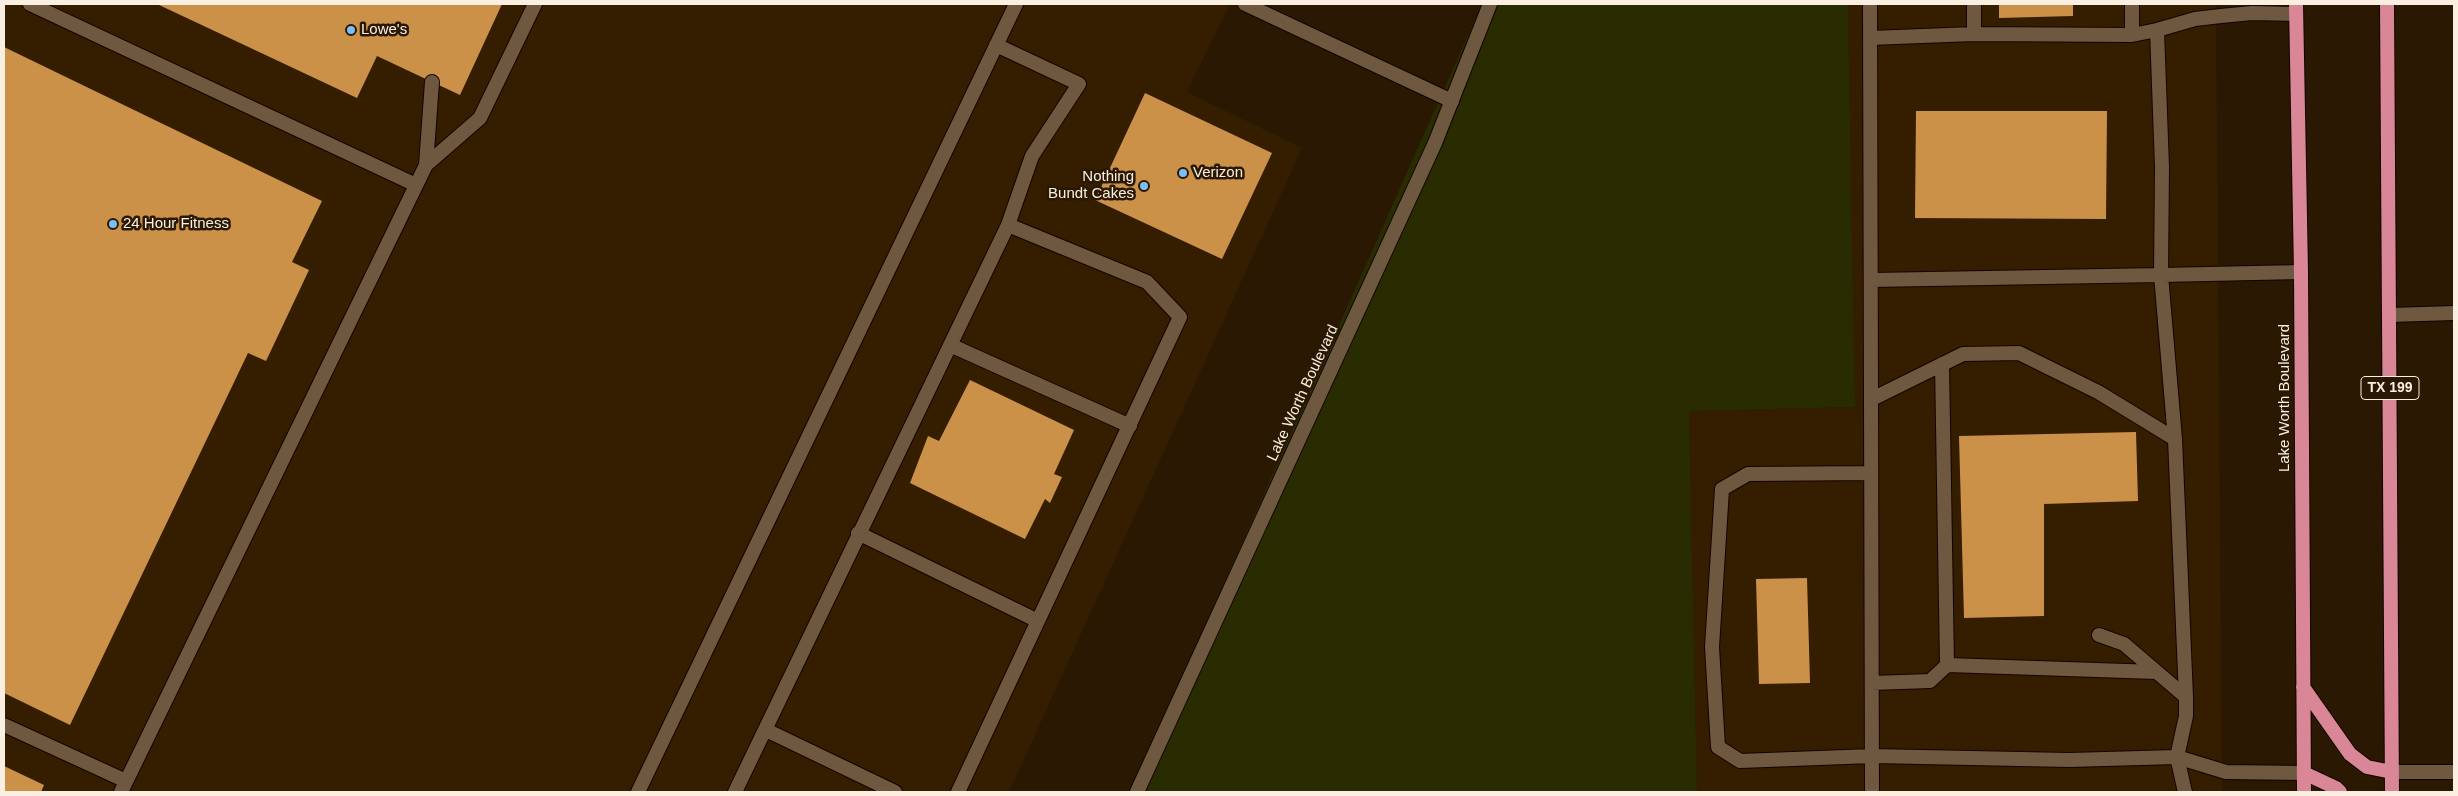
<!DOCTYPE html>
<style>
body{margin:0}
#map{position:relative;width:2458px;height:796px;overflow:hidden;background:#2a1802;font-family:Helvetica,sans-serif}
canvas{display:block}
.frame{position:absolute;inset:0;border:5px solid #fbefe1;pointer-events:none}
</style>
<div id="map">
<canvas width="2458" height="796"></canvas>
<div class="frame"></div>
</div>
<script>
const context = document.querySelector('canvas').getContext('2d');
context.lineJoin = 'round';
function fill(path, color) { context.fillStyle = color; context.fill(path, 'evenodd'); }
const poly = rows => new Path2D(rows.map(r => 'M' + r).join(''));
function trace(path, color, width, dash) { context.strokeStyle = color; context.lineWidth = width; context.lineCap = dash ? 'butt' : 'round'; context.setLineDash(dash || []); context.stroke(path); }
function drawText(font, color, halo, rows, align = 'center') {
  context.font = font + ' Helvetica,sans-serif'; context.lineWidth = 5; context.setLineDash([]); context.textBaseline = 'middle'; context.strokeStyle = halo; context.fillStyle = color; for (const [text, x, y, turn = 0] of rows) {
    context.save(); context.translate(x, y); context.rotate((+turn || 0) * Math.PI / 180); context.textAlign = isNaN(turn) ? turn : align; if (halo) context.strokeText(text, 0, 0); context.fillText(text, 0, 0); context.restore();
  }
}
fill(poly([
 [4,4,1230,4,1187,92,1302,148,1009,792,4,792],
 [1848,4,2216,4,2222,792,1697,792,1689,411,1855,407]
]), '#351e00');
fill(poly([
 [1482,4,1848,4,1855,407,1689,411,1697,792,1131,792]
]), '#282c00');
fill(poly([
 [157,4,502,4,460,95,377,56,357,98],
 [1999,4,2073,4,2073,16,1999,18],
 [4,47,322,201,292,262,309,270,266,361,248,353,70,725,4,693],
 [1145,93,1272,153,1222,259,1095,200],
 [1916,111,2107,111,2106,219,1915,218],
 [970,380,1074,430,1054,474,1062,477,1050,503,1045,499,1025,539,910,483,928,436,939,441],
 [2136,432,2138,501,2044,504,2044,616,1964,618,1959,436],
 [1807,578,1810,683,1759,684,1756,579],
 [4,766,44,785,41,792,4,792]
]), '#cb9149');
const service = poly([
 [30,4,416,185],
 [1245,4,1452,101],
 [1870,4,1872,792],
 [2157,30,2195,19,2221,16,2252,13,2296,14],
 [1974,34,2132,35,2132,4],
 [1870,38,1974,34,1974,4],
 [426,165,432,82],
 [1871,280,2161,275,2162,167,2157,30,2132,35],
 [2390,315,2454,313],
 [950,345,1130,426],
 [1942,364,1947,665],
 [1872,399,1963,354,2019,353,2098,392,2175,439],
 [1871,473,1748,474,1722,489,1712,647,1718,747,1740,761,1872,756,2069,760,2177,757,2186,716,2186,697,2175,439,2161,275,2301,272],
 [858,533,1038,621],
 [2099,635,2124,644,2186,697],
 [1872,683,1930,681,1947,665,2156,672],
 [4,725,126,781],
 [766,730,895,792],
 [2392,772,2454,772],
 [121,792,426,165,480,118,535,4],
 [638,792,1016,4],
 [735,792,1008,225,1032,156,1079,84,996,45],
 [958,792,1180,317,1147,282,1008,225],
 [2185,792,2177,757,2226,772,2304,773]
]);
const secondary = poly([
 [1137,792,1435,143,1490,4]
]);
const trunk = poly([
 [2296,4,2301,272,2304,792],
 [2387,4,2392,792],
 [2303,687,2350,754,2367,767,2392,772],
 [2304,773,2336,788,2340,792]
]);
trace(service, '#120400', 16);
trace(secondary, '#120400', 16);
trace(trunk, '#120400', 16);
trace(service, '#6e5840', 14);
trace(secondary, '#6e5840', 14);
trace(trunk, '#d98796', 14);
for (const [x, y, r, color] of [
 [351,30,5,"#7cbef9"],
 [1183,173,5,"#7cbef9"],
 [1144,186,5,"#7cbef9"],
 [113,224,5,"#7cbef9"]
]) { const dot = new Path2D(); dot.arc(x, y, r, 0, 2 * Math.PI); context.fillStyle = color; context.fill(dot); trace(dot, '#2a1802', 2); }
for (const [x, y, w] of [
 [2390,388,58]
]) { const box = new Path2D(); box.roundRect(x - w / 2, y - 11.5, w, 23, 4); context.fillStyle = '#2a1802'; context.fill(box); trace(box, '#fbefe1', 1); }
drawText('bold 14px', '#fbefe1', null, [
 ["TX 199",2390,388]
]);
drawText('15px', '#fbefe1', '#2a1802', [
 ["Lowe's",361,30],
 ["Verizon",1193,173],
 ["Nothing",1134,177,"right"],
 ["Bundt Cakes",1134,194,"right"],
 ["24 Hour Fitness",123,224]
], 'left');
drawText('15px', '#fbefe1', '#2a1802', [
 ["Lake Worth Boulevard",1303,393,-65],
 ["Lake Worth Boulevard",2285,398,-90]
]);
</script>
